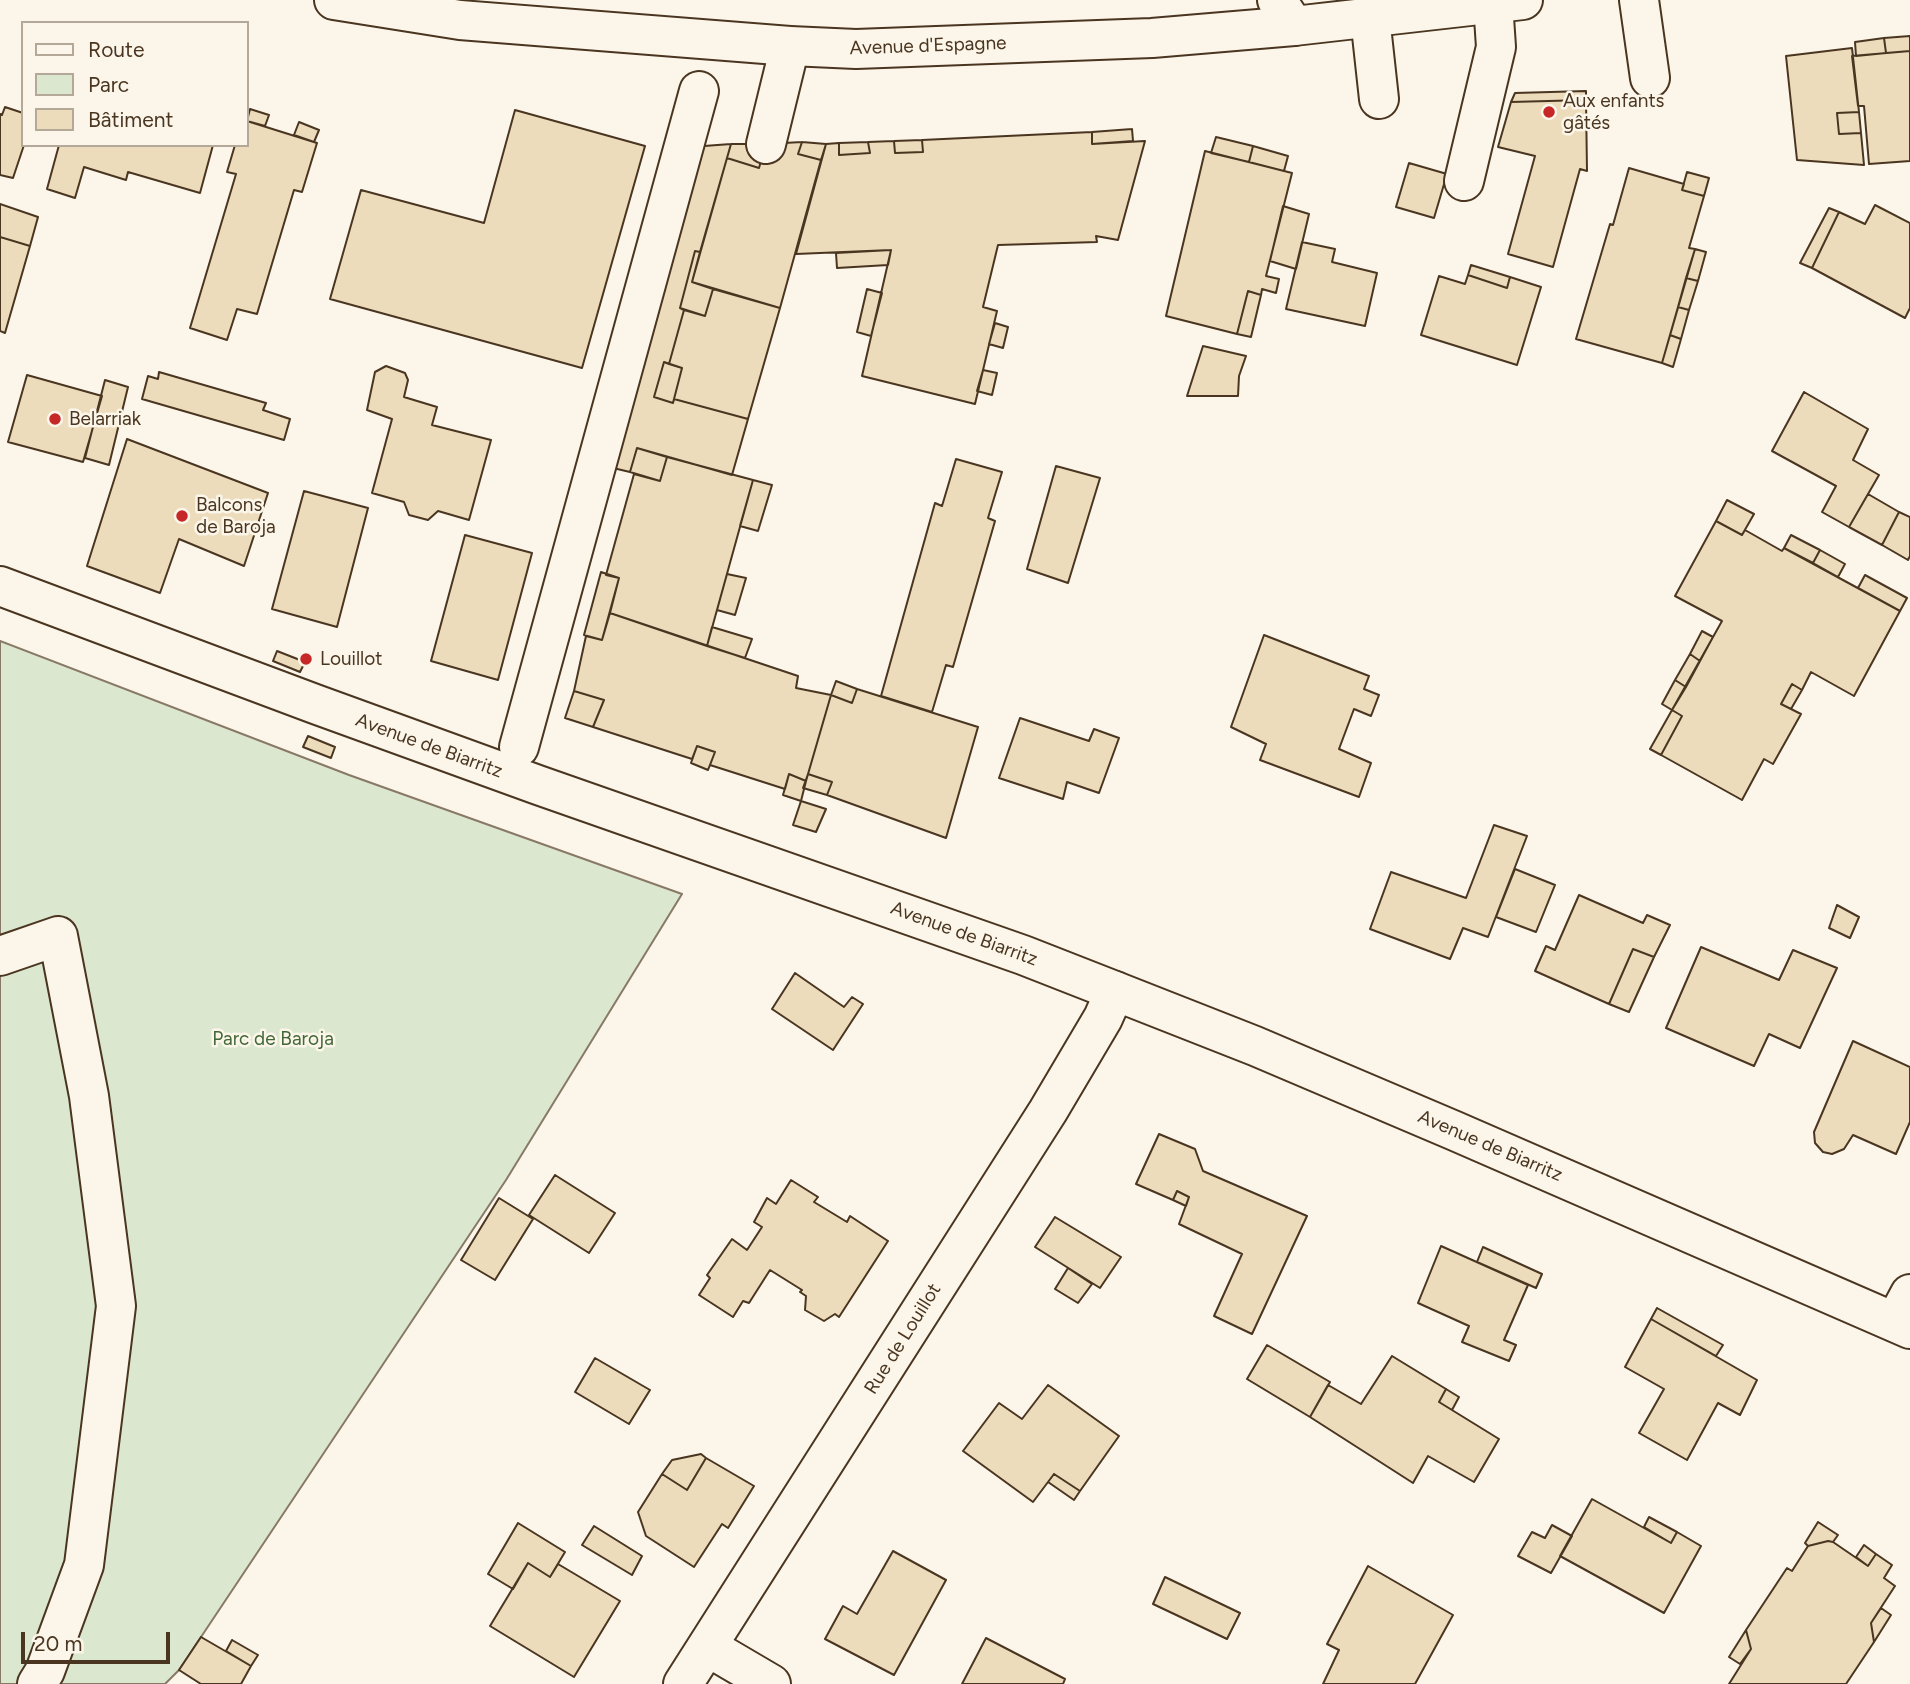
<!DOCTYPE html>
<meta charset="utf-8">
<style>
body{margin:0}
#map{position:relative;width:1910px;height:1684px;overflow:hidden;background:#fbf6e9;font-family:Figtree,sans-serif}
canvas{display:block}
.legend{position:absolute;left:21px;top:21px;width:228px;height:126px;box-sizing:border-box;background:#fbf6e9;border:2px solid #b4a999;margin:0;padding:9px 12px;list-style:none;font-size:21px;color:#4a3520}
.legend li{display:flex;align-items:center;gap:14px;height:35px}
.legend b{width:35px;border:2px solid #b4a999}
.scale{position:absolute;left:21px;top:1632px;width:149px;height:32px;box-sizing:border-box;border:4px solid #4a3520;border-top:0;padding-left:9px;font-size:21px;line-height:24px;white-space:nowrap;color:#4a3520;-webkit-text-stroke:5px #fbf6e9;paint-order:stroke}
</style>
<div id="map">
<canvas width="1910" height="1684"></canvas>
<ul class="legend">
<li><b style="height:9px;background:#fbf6e9"></b>Route</li>
<li><b style="height:19px;background:#dce7d0"></b>Parc</li>
<li><b style="height:19px;background:#ecdcbc"></b>Bâtiment</li>
</ul>
<div class="scale">20 m</div>
</div>
<script>
const context = document.querySelector('canvas').getContext('2d');
context.lineJoin = 'round';
function fill(path, color) { context.fillStyle = color; context.fill(path, 'evenodd'); }
const poly = rows => new Path2D(rows.map(r => 'M' + r).join(''));
function trace(path, color, width, dash) { context.strokeStyle = color; context.lineWidth = width; context.lineCap = dash ? 'butt' : 'round'; context.setLineDash(dash || []); context.stroke(path); }
function drawText(font, color, halo, rows, align = 'center') {
  context.font = font + ' Figtree,sans-serif'; context.lineWidth = 5; context.setLineDash([]); context.textBaseline = 'middle'; context.strokeStyle = halo; context.fillStyle = color; for (const [text, x, y, turn = 0] of rows) {
    context.save(); context.translate(x, y); context.rotate((+turn || 0) * Math.PI / 180); context.textAlign = isNaN(turn) ? turn : align; if (halo) context.strokeText(text, 0, 0); context.fillText(text, 0, 0); context.restore();
  }
}
const green = poly([
 [0,641,349,775,682,894,506,1180,201,1637,179,1670,165,1684,0,1684,0,641]
]);
fill(green, '#dce7d0');
trace(green, '#887966', 2);
const building = poly([
 [1910,36,1910,51,1886,53,1884,38,1910,36],
 [1884,38,1886,53,1856,56,1855,42,1884,38],
 [1852,48,1859,112,1837,113,1839,134,1861,133,1864,165,1797,160,1786,56,1852,48],
 [1910,51,1910,161,1869,164,1864,106,1858,106,1852,56,1910,51],
 [1586,91,1586,100,1511,102,1515,93,1586,91],
 [1586,100,1587,171,1580,169,1553,267,1508,254,1535,156,1498,147,1511,102,1586,100],
 [5,107,23,113,23,145,24,145,13,178,0,175,0,114,2,115,5,107],
 [250,109,269,115,265,126,247,121,250,109],
 [515,110,645,146,582,368,330,299,361,190,484,223,515,110],
 [1859,112,1861,133,1839,134,1837,113,1859,112],
 [247,121,317,143,302,192,294,190,257,314,237,309,227,340,190,328,236,174,227,172,235,145,247,145,247,121],
 [299,122,319,130,314,142,294,135,299,122],
 [1132,129,1133,141,1092,144,1092,132,1132,129],
 [1092,132,1092,144,1145,141,1118,240,1096,236,1097,242,998,245,983,307,997,311,975,404,862,376,891,250,796,254,826,144,839,143,839,155,870,153,868,142,894,141,895,153,923,152,922,140,1092,132],
 [1216,137,1253,146,1249,162,1211,153,1216,137],
 [922,140,923,152,895,153,894,141,922,140],
 [802,142,826,144,821,160,798,154,802,142],
 [802,142,798,154,821,160,780,308,692,282,727,158,759,168,766,144,802,142],
 [868,142,870,153,839,155,839,143,868,142],
 [731,144,700,252,695,251,680,308,684,310,669,364,664,362,654,397,673,403,674,399,748,419,732,475,637,448,630,472,613,468,704,146,731,144],
 [731,144,766,144,759,168,727,158,731,144],
 [59,145,213,145,200,193,128,172,126,180,84,167,75,198,47,189,59,145],
 [1253,146,1288,156,1284,171,1249,162,1253,146],
 [1205,151,1292,173,1266,276,1279,279,1276,293,1262,289,1261,295,1248,291,1237,334,1166,316,1205,151],
 [1409,163,1447,174,1434,218,1396,207,1409,163],
 [1629,168,1684,184,1682,190,1704,196,1689,248,1695,249,1662,363,1576,339,1610,224,1613,225,1629,168],
 [1687,172,1709,178,1704,196,1682,190,1687,172],
 [0,204,38,217,30,246,0,237,0,204],
 [1875,205,1910,223,1910,308,1905,318,1812,268,1839,212,1865,224,1875,205],
 [1283,206,1309,214,1296,269,1270,261,1283,206],
 [1829,208,1839,212,1812,268,1800,263,1829,208],
 [0,237,30,246,5,333,0,331,0,237],
 [1302,242,1335,249,1332,262,1377,273,1365,326,1286,309,1302,242],
 [1695,249,1706,252,1698,281,1686,278,1695,249],
 [891,250,888,265,837,268,836,253,891,250],
 [695,251,700,252,692,282,713,289,705,316,680,308,695,251],
 [1471,265,1510,277,1507,288,1468,275,1471,265],
 [1468,275,1507,288,1510,277,1541,287,1517,365,1421,335,1439,276,1465,284,1468,275],
 [1686,278,1698,281,1689,310,1678,307,1686,278],
 [713,289,780,308,748,419,674,399,682,368,669,364,684,310,705,316,713,289],
 [867,289,882,293,871,336,857,332,867,289],
 [1248,291,1261,295,1251,337,1237,334,1248,291],
 [1678,307,1689,310,1681,339,1670,335,1678,307],
 [995,323,1008,327,1003,348,989,344,995,323],
 [1670,335,1681,339,1673,367,1662,363,1670,335],
 [1203,346,1246,356,1239,376,1238,396,1187,396,1203,346],
 [664,362,682,368,673,403,654,397,664,362],
 [386,366,405,373,408,380,404,397,437,407,432,425,491,440,469,520,438,511,428,520,409,515,404,502,372,493,392,419,367,410,375,372,386,366],
 [983,370,997,373,992,395,977,391,983,370],
 [159,372,266,403,263,410,290,419,284,440,142,399,148,376,158,379,159,372],
 [27,375,102,396,83,462,8,442,27,375],
 [105,380,128,387,109,465,85,458,105,380],
 [1804,392,1868,429,1853,460,1879,475,1849,527,1822,512,1836,486,1772,451,1804,392],
 [127,439,268,493,244,566,179,539,160,593,87,566,127,439],
 [637,448,667,457,660,481,630,472,637,448],
 [667,457,753,480,707,646,610,613,619,578,606,575,634,474,660,481,667,457],
 [956,459,1002,472,988,518,995,521,953,667,946,665,932,712,881,696,935,503,942,506,956,459],
 [1056,466,1100,478,1068,583,1027,569,1056,466],
 [753,480,772,485,758,531,740,526,753,480],
 [304,491,368,508,337,627,272,609,304,491],
 [1868,494,1899,512,1882,545,1849,527,1868,494],
 [1727,500,1754,514,1742,535,1716,521,1727,500],
 [1899,512,1910,517,1910,556,1908,560,1882,545,1899,512],
 [1716,521,1742,535,1745,530,1782,551,1784,548,1900,611,1854,696,1811,672,1802,690,1792,684,1781,704,1801,714,1773,764,1764,759,1742,800,1661,755,1682,716,1672,710,1722,621,1675,596,1716,521],
 [465,535,532,553,498,680,431,661,465,535],
 [1791,535,1820,550,1813,563,1784,548,1791,535],
 [1820,550,1845,564,1838,577,1813,563,1820,550],
 [601,572,619,578,602,640,584,635,601,572],
 [727,574,746,578,735,615,717,610,727,574],
 [1865,575,1907,598,1900,611,1858,588,1865,575],
 [610,613,798,676,796,688,831,695,806,781,789,774,785,789,710,765,715,752,697,746,692,759,593,727,604,700,574,691,586,636,602,640,610,613],
 [712,627,752,639,745,658,707,646,712,627],
 [1702,631,1713,637,1700,661,1690,654,1702,631],
 [1264,635,1369,676,1364,689,1379,695,1371,716,1354,709,1339,749,1371,763,1359,797,1260,760,1266,744,1231,727,1264,635],
 [277,651,305,662,300,672,273,661,277,651],
 [1690,654,1700,661,1686,687,1675,680,1690,654],
 [1675,680,1686,687,1672,710,1662,704,1675,680],
 [836,681,857,689,852,703,831,695,836,681],
 [1792,684,1802,690,1791,709,1781,704,1792,684],
 [857,689,978,727,946,838,827,795,832,782,808,774,831,695,852,703,857,689],
 [574,691,604,700,593,727,565,718,574,691],
 [1672,710,1682,716,1661,755,1650,749,1672,710],
 [1020,718,1089,741,1094,729,1119,738,1099,793,1067,782,1063,799,999,778,1020,718],
 [308,736,335,747,331,758,303,747,308,736],
 [697,746,715,752,708,770,691,763,697,746],
 [789,774,806,781,801,801,783,795,789,774],
 [808,774,832,782,827,795,803,788,808,774],
 [801,801,826,809,816,832,793,825,801,801],
 [1494,825,1527,836,1488,937,1463,928,1450,959,1370,929,1391,872,1466,898,1494,825],
 [1515,869,1555,885,1536,932,1496,917,1515,869],
 [1579,895,1643,923,1647,915,1670,925,1654,957,1633,949,1609,1004,1535,971,1546,946,1555,950,1579,895],
 [1837,905,1859,917,1850,938,1829,928,1837,905],
 [1701,947,1779,980,1793,950,1837,968,1800,1048,1769,1034,1754,1066,1666,1028,1701,947],
 [1633,949,1654,957,1629,1012,1609,1004,1633,949],
 [795,973,844,1007,852,997,863,1004,833,1050,772,1009,795,973],
 [1853,1041,1910,1067,1910,1122,1896,1154,1853,1135,1844,1149,1832,1154,1823,1152,1815,1143,1814,1132,1853,1041],
 [1159,1134,1195,1149,1203,1171,1307,1216,1252,1334,1214,1316,1242,1254,1179,1224,1189,1197,1177,1191,1173,1200,1136,1184,1159,1134],
 [555,1175,615,1213,589,1253,529,1215,555,1175],
 [791,1180,818,1197,814,1202,847,1222,850,1216,888,1241,839,1317,835,1314,824,1321,805,1310,806,1296,800,1292,802,1290,770,1270,749,1303,743,1301,733,1317,699,1295,710,1278,707,1275,732,1239,747,1250,762,1227,754,1222,767,1198,776,1204,791,1180],
 [1177,1191,1189,1197,1186,1206,1173,1200,1177,1191],
 [499,1198,533,1219,495,1280,461,1260,499,1198],
 [1055,1217,1121,1257,1100,1288,1035,1247,1055,1217],
 [1441,1246,1528,1285,1504,1340,1516,1345,1509,1361,1462,1342,1469,1326,1418,1303,1441,1246],
 [1483,1247,1542,1274,1536,1288,1477,1262,1483,1247],
 [1068,1268,1092,1284,1078,1303,1055,1289,1068,1268],
 [1657,1308,1723,1345,1716,1356,1651,1319,1657,1308],
 [1651,1319,1757,1380,1740,1415,1718,1403,1687,1460,1639,1433,1664,1389,1625,1367,1651,1319],
 [1267,1345,1330,1382,1310,1417,1247,1379,1267,1345],
 [1392,1356,1446,1389,1439,1402,1499,1439,1474,1482,1428,1456,1413,1483,1310,1417,1328,1385,1361,1404,1392,1356],
 [595,1358,650,1390,629,1424,575,1392,595,1358],
 [1048,1385,1119,1436,1080,1491,1054,1474,1033,1502,963,1451,999,1403,1022,1419,1048,1385],
 [1446,1389,1459,1397,1452,1410,1439,1402,1446,1389],
 [701,1454,706,1458,687,1490,662,1474,672,1460,701,1454],
 [706,1458,754,1486,728,1528,722,1524,694,1567,646,1536,638,1512,662,1474,687,1490,706,1458],
 [1054,1474,1080,1491,1074,1500,1048,1482,1054,1474],
 [1592,1499,1671,1543,1677,1532,1701,1546,1664,1613,1560,1556,1592,1499],
 [1649,1517,1677,1532,1671,1543,1644,1527,1649,1517],
 [1818,1522,1838,1535,1833,1542,1828,1541,1808,1546,1805,1543,1818,1522],
 [518,1523,565,1552,550,1577,528,1563,513,1589,488,1574,518,1523],
 [1552,1525,1572,1536,1551,1573,1518,1556,1532,1532,1545,1538,1552,1525],
 [594,1526,642,1556,632,1575,582,1545,594,1526],
 [1828,1541,1833,1542,1868,1566,1876,1554,1892,1565,1884,1578,1895,1586,1871,1623,1874,1642,1846,1684,1729,1684,1751,1649,1746,1630,1787,1568,1792,1571,1808,1546,1828,1541],
 [1864,1545,1876,1554,1868,1566,1856,1557,1864,1545],
 [893,1551,946,1580,894,1675,825,1639,843,1606,857,1614,893,1551],
 [528,1563,550,1577,558,1564,620,1601,574,1677,490,1626,528,1563],
 [1368,1566,1453,1615,1415,1684,1323,1684,1339,1650,1327,1644,1368,1566],
 [1165,1577,1240,1613,1227,1639,1153,1604,1165,1577],
 [1881,1608,1891,1615,1874,1642,1871,1623,1881,1608],
 [1746,1630,1751,1649,1740,1664,1729,1657,1746,1630],
 [201,1637,251,1666,241,1684,201,1684,179,1670,201,1637],
 [986,1638,1065,1679,1063,1684,962,1684,986,1638],
 [232,1640,258,1655,251,1666,226,1651,232,1640]
]);
fill(building, '#ecdcbc');
trace(building, '#4a3520', 2);
const minor = poly([
 [1277,0,1294,26],
 [1639,0,1650,78],
 [1370,17,1379,99],
 [766,144,790,46],
 [1464,181,1496,47,1493,3],
 [519,747,699,91],
 [0,956,58,936,89,1096,116,1306,84,1565,45,1671,37,1684],
 [1895,1322,1910,1294],
 [708,1647,771,1684],
 [683,1684,1048,1111,1103,1018,1115,991]
]);
const major = poly([
 [334,0,460,20,790,46,856,49,1152,38,1294,26,1523,0],
 [0,586,315,704,538,785,1023,955,1115,991,1255,1046,1455,1131,1910,1329]
]);
trace(minor, '#4a3520', 42);
trace(major, '#4a3520', 42);
trace(minor, '#fbf6e9', 38);
trace(major, '#fbf6e9', 38);
for (const [x, y, r, color] of [
 [1549,112,7,"#c62828"],
 [55,419,7,"#c62828"],
 [182,516,7,"#c62828"],
 [306,659,7,"#c62828"]
]) { const dot = new Path2D(); dot.arc(x, y, r, 0, 2 * Math.PI); context.fillStyle = color; context.fill(dot); trace(dot, '#fbf6e9', 2.5); }
drawText('19px', '#4a3520', '#fbf6e9', [
 ["Avenue d'Espagne",928,46,-2],
 ["Avenue de Biarritz",429,746,20],
 ["Avenue de Biarritz",964,934,20],
 ["Avenue de Biarritz",1490,1146,23],
 ["Rue de Louillot",903,1339,-58]
]);
drawText('19px', '#4a3520', '#fbf6e9', [
 ["Aux enfants",1563,101],
 ["gâtés",1563,123],
 ["Belarriak",69,419],
 ["Balcons",196,505],
 ["de Baroja",196,527],
 ["Louillot",320,659]
], 'left');
drawText('19px', '#436837', '#fbf6e9', [
 ["Parc de Baroja",273,1039]
]);
</script>
